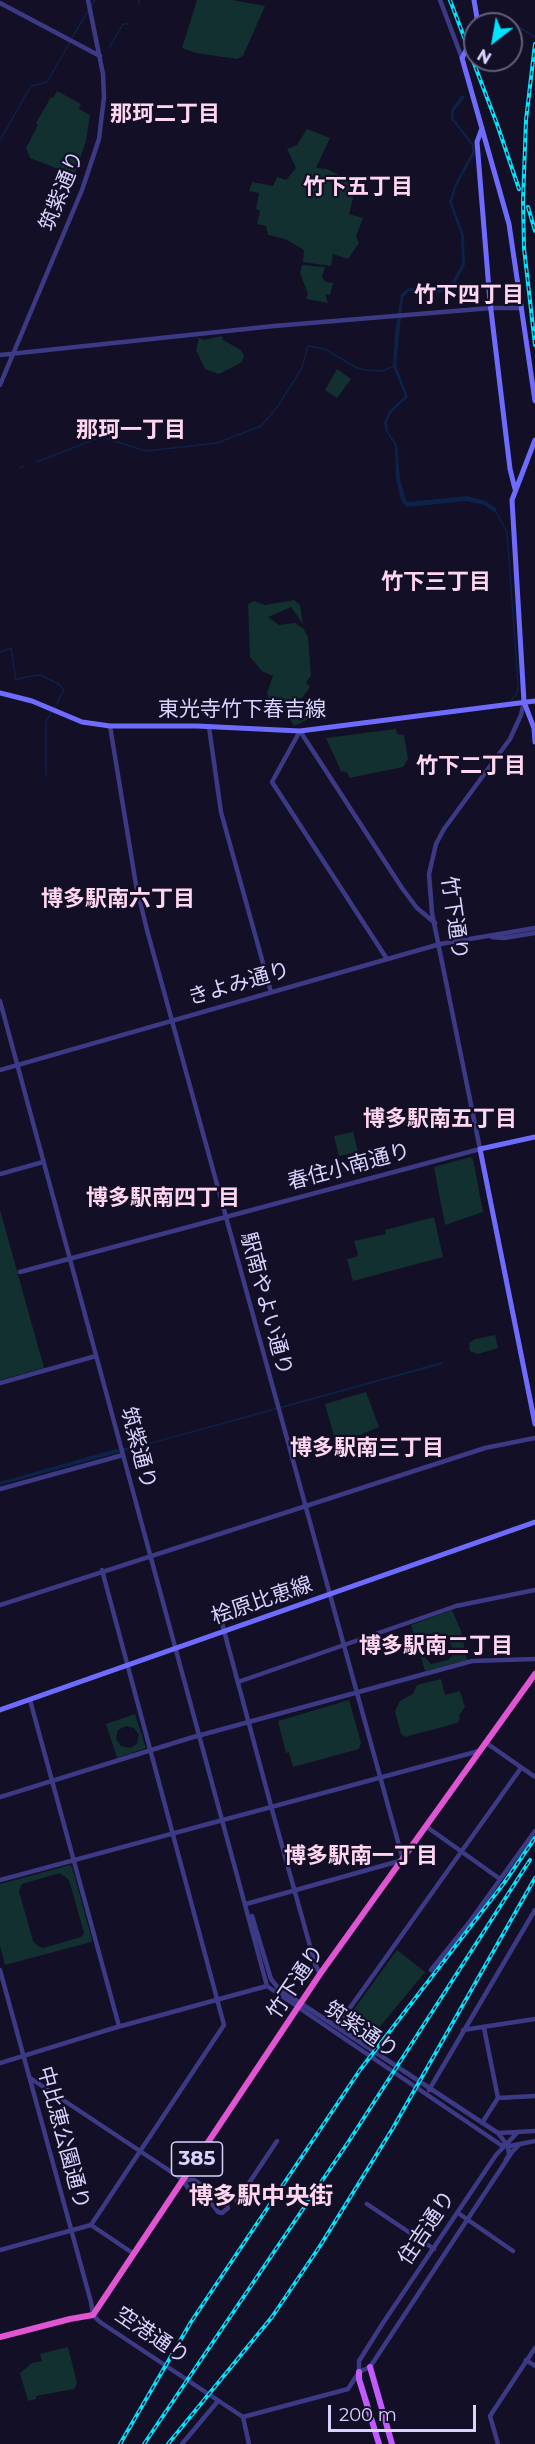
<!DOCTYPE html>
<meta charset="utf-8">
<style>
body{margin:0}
#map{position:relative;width:535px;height:2444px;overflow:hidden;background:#130f26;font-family:Montserrat,sans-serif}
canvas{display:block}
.north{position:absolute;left:463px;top:12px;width:60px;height:60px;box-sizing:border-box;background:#130f26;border:2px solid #625e7d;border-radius:50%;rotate:211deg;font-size:16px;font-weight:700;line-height:24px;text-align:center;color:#d9d4ff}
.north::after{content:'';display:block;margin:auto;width:21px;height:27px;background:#00e5ff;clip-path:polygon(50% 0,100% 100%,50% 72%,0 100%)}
.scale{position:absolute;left:328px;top:2405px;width:148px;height:27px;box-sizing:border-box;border:3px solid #d9d4ff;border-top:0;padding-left:8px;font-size:18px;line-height:21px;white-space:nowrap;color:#d9d4ff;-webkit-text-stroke:4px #130f26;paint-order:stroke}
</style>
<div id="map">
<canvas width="535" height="2444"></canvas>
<div class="north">N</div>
<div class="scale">200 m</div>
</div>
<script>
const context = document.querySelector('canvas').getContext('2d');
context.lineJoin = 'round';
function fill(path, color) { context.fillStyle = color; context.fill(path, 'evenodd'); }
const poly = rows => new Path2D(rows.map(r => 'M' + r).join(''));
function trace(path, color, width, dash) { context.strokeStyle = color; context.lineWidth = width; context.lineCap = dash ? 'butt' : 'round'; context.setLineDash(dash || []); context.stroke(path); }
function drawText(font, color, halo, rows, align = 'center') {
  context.font = font + ' Montserrat,"Noto Sans JP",sans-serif'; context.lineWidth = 4.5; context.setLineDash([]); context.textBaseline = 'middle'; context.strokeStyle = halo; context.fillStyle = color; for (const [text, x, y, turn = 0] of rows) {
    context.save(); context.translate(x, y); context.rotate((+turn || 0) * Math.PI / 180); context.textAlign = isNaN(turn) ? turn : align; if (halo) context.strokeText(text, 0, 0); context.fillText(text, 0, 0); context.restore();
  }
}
fill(poly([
 [197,0,232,0,265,6,243,56,237,59,196,53,182,48],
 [57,91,81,104,79,109,90,115,86,141,74,175,30,158,26,148,38,125,36,123,51,97,53,98],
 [307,129,330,138,316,168,327,169,357,183,349,214,363,218,356,236,359,243,348,259,333,254,331,266,303,262,304,250,285,239,268,235,266,226,257,224,260,211,256,209,259,193,249,191,252,182,273,186,277,177,286,180,296,168,287,149,297,145],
 [302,265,325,267,322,277,326,282,333,283,330,295,325,294,328,303,306,299,308,294,300,273],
 [222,336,223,340,241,350,244,356,242,362,219,374,205,369,196,350,199,338,204,340],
 [337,369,351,379,337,398,325,390],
 [294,600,300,605,303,624,291,607,268,617,279,625,295,623,303,628,308,637,311,676,306,682,310,687,302,698,294,699,290,708,293,717,306,716,307,720,294,726,281,705,270,702,267,693,273,676,262,671,250,657,248,604,254,601,265,605],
 [396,729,397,734,404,735,408,759,403,767,349,778,348,773,341,771,326,738],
 [353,1132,358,1152,339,1156,334,1136],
 [470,1157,473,1159,483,1212,445,1225,434,1167],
 [0,1210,44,1368,0,1380],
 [434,1217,443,1257,353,1281,347,1259,356,1257,358,1254,354,1241,386,1234,385,1230],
 [495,1335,498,1348,478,1354,470,1351,469,1343,475,1339],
 [366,1392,379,1427,360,1435,335,1440,325,1404],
 [452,1610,461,1631,467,1660,425,1671,411,1625],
 [440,1638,449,1641,453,1649,452,1656,448,1660,431,1664,423,1655,423,1647,427,1642],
 [441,1679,445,1695,460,1691,465,1707,459,1715,460,1719,457,1723,405,1737,401,1734,395,1711,400,1701,413,1694,417,1685],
 [349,1700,361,1743,359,1749,293,1767,289,1752,286,1753,278,1721],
 [135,1714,146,1748,117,1758,106,1724],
 [126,1726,134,1728,139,1735,137,1744,130,1748,121,1746,116,1739,118,1730],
 [70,1865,72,1867,92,1940,91,1942,5,1965,0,1946,0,1884],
 [60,1873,69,1880,84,1933,81,1937,43,1948,38,1946,33,1941,19,1891,22,1884],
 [397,1950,425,1972,369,2040,344,2023],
 [68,2347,77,2383,74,2389,36,2396,36,2399,28,2401,20,2373,32,2363,42,2361,40,2354]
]), '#12302f');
fill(poly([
 [462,95,465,97,454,111,453,118,474,145,475,153,456,187,452,202,464,235,465,265,452,289,439,293,409,291,403,298,396,365,408,397,391,413,387,422,388,431,397,445,400,480,407,502,467,496,486,501,497,509,494,512,484,505,467,501,407,507,405,505,402,503,396,480,395,446,385,429,384,422,389,411,405,396,393,366,395,333,401,294,409,288,438,290,444,289,451,284,462,264,461,235,449,202,454,186,472,152,472,146,451,119,451,110],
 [442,1362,443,1364,0,1485,0,1482,112,1450,138,1446]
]), '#0c2248');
trace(poly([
 [139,0,139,4],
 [91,7,95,0],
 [498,21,514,24,535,37],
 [72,38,88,11],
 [110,47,123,24,128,24],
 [0,140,31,86,47,82,70,42],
 [102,437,146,451,217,443,261,426,278,406,302,368,308,346,325,349,355,367,365,370,382,371,394,366],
 [36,462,96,439],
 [20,468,24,466],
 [495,510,507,532,518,684,517,694,512,699],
 [0,652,11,648,16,680,25,677,41,675,60,685,64,690,54,709],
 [46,775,46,722,51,712]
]), '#0c2248', 1.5);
trace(poly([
 [440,0,462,58],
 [0,3,100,56],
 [0,355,274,326,491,308,520,308],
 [0,385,82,190,99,139,104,97,103,74,88,0],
 [110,726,136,885,147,930,403,1860,246,1904],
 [209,727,221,812,271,992],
 [492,937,504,938,535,933],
 [387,959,272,782,300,731,402,888,417,908,435,923],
 [0,1001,267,1986,501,2145,510,2146,535,2141],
 [0,1070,440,944,535,928],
 [0,1174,43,1162],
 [20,1272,480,1149,432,913,429,874,436,844,444,829,510,739,521,715,524,702],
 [0,1383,96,1356],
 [0,1489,123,1455],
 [0,1605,485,1448,535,1438],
 [222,1623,271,1806,315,1964,320,1974],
 [238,1682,456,1606,535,1590],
 [30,1700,119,2026],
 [485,1742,535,1777],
 [0,1797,190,1738,472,1661,535,1659],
 [427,1827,500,1879],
 [0,1880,479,1751],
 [252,1916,271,1979,279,1989,498,2133,508,2146,509,2155,506,2160],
 [0,1970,91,2302,93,2315,100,2322,243,2417],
 [431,1970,468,1924,535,1831],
 [337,2026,521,1768],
 [463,2030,535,2019],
 [0,2063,114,2028,267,1986],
 [30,2078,182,2179,188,2188,213,2205,218,2212,222,2213,228,2208,226,2201,194,2180,183,2180],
 [429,2090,535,1910],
 [498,2098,535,2096],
 [482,2123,498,2098,484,2028],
 [499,2133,535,2131],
 [237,2201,277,2141],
 [367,2204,434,2249],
 [458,2213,513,2251],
 [91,2225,134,2254],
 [0,2250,91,2225,224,2025,102,1570],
 [526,2360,535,2366],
 [359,2372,370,2367,512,2152,519,2145],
 [243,2417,348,2389,359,2372,359,2361,383,2323,496,2155,516,2134],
 [243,2417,249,2444],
 [182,2444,218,2401],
 [498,2444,490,2416,535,2348]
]), '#3d3a85', 4.5);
trace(poly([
 [474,0,478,24],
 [475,34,462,58,509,224,535,401],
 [482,128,477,142,490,302,510,469,515,489],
 [535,440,512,500,524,702,534,728,535,742],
 [0,693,32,701,82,722,110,726,197,726,300,731,535,701],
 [535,1137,480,1149,535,1424],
 [0,1710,535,1522]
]), '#6f6bff', 5);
trace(poly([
 [370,2367,392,2444],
 [359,2372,359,2379,379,2444]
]), '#c25bff', 6);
trace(poly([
 [0,2337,70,2319,93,2315,320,1974,535,1674]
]), '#e055d1', 6);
const rail = poly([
 [450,0,497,124,519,189],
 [535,44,526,120,523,201,524,248,535,345],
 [528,207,535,231],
 [120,2444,191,2322,360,2070,504,1883,535,1838],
 [144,2444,349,2141,530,1860],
 [168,2444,272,2317,320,2246,393,2128,535,1878]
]);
trace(rail, '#00e5ff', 4);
trace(rail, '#130f26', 1.5, [4.5]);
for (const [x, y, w] of [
 [197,2159,51]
]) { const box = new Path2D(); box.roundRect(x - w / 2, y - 17, w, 34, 4.5); context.fillStyle = '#130f26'; context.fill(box); trace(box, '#d9d4ff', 1.5); }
drawText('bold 20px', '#d9d4ff', null, [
 ["385",197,2159]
]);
drawText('21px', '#d9d4ff', '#130f26', [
 ["筑紫通り",62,191,-68],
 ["東光寺竹下春吉線",242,710],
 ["竹下通り",454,918,82],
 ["きよみ通り",239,984,-16],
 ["春住小南通り",349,1167,-15],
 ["駅南やよい通り",266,1304,75],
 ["筑紫通り",138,1448,75],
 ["桧原比恵線",262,1601,-19],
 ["竹下通り",296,1982,-56],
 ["筑紫通り",361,2030,34],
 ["中比恵公園通り",63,2138,75],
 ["住吉通り",427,2228,-56],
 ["空港通り",152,2336,34]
]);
drawText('bold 22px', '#ffd6f0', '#130f26', [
 ["那珂二丁目",165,115],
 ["竹下五丁目",358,188],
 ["竹下四丁目",469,296],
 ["那珂一丁目",131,431],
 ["竹下三丁目",436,583],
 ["竹下二丁目",471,767],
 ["博多駅南六丁目",118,900],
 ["博多駅南五丁目",440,1120],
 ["博多駅南四丁目",163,1199],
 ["博多駅南三丁目",367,1449],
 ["博多駅南二丁目",436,1647],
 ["博多駅南一丁目",361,1857]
]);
drawText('bold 24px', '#ffd6f0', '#130f26', [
 ["博多駅中央街",261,2197]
]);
</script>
